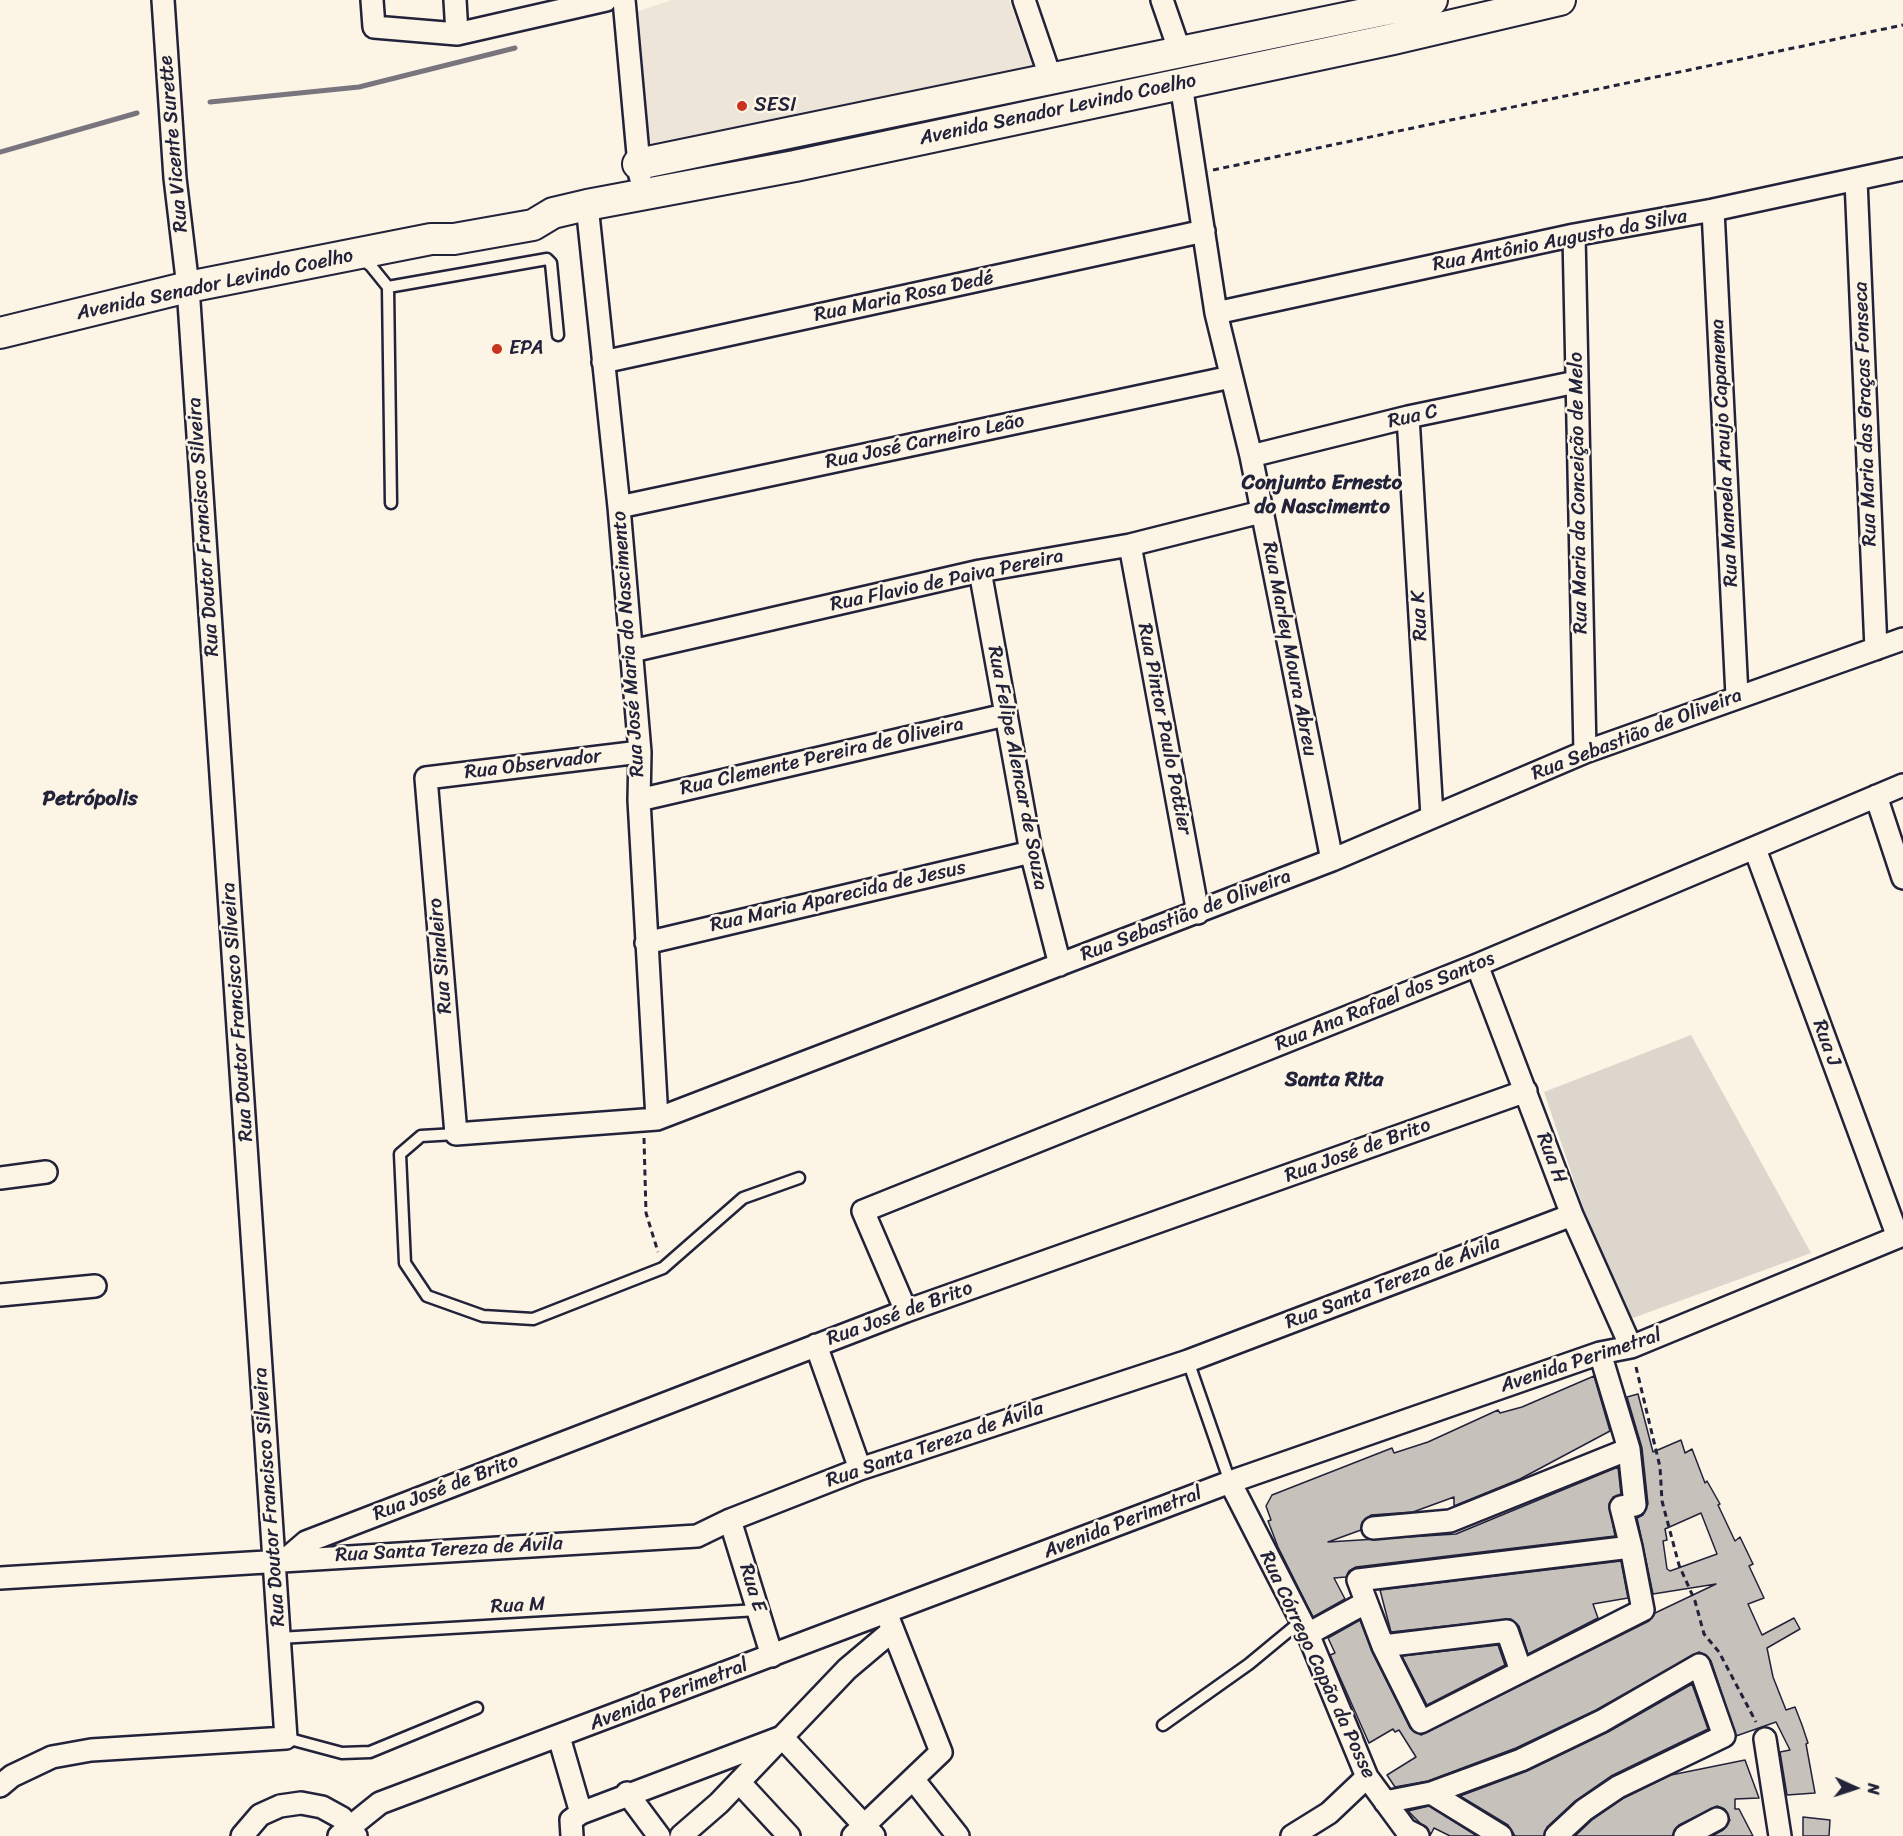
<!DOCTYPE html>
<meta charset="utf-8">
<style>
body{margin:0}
#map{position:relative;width:1903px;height:1836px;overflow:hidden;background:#fcf5e5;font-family:Sriracha,sans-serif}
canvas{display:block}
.north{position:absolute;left:1825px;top:1758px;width:60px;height:60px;-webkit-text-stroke:4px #fcf5e5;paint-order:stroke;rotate:93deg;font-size:16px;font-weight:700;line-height:24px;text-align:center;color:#22223b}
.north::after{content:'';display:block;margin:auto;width:21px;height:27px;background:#22223b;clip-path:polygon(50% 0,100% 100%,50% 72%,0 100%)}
</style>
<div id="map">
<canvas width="1903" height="1836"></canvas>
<div class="north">N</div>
</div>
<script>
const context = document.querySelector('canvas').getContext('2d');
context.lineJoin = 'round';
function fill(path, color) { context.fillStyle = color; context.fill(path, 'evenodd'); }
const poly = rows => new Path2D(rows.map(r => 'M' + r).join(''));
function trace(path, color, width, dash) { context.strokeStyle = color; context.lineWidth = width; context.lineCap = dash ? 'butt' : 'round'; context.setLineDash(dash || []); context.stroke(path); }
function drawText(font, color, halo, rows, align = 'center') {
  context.font = font + ' Sriracha,sans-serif'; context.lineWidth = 5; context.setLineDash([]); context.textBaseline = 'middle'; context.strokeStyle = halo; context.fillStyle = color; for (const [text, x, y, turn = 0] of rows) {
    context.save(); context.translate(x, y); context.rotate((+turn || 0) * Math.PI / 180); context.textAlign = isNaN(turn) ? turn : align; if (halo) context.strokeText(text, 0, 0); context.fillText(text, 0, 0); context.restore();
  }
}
fill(poly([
 [672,0,1009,0,1033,68,647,144,635,12]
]), '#ece5d8');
fill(poly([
 [1691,1035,1811,1253,1622,1322,1544,1092]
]), '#dcd6cc');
trace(poly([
 [210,102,359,87,515,48],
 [0,152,137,113]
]), '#78757e', 5);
const building = poly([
 [1594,1376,1610,1431,1520,1479,1454,1506,1454,1497,1413,1512,1371,1515,1362,1522,1361,1530,1328,1542,1456,1534,1618,1467,1621,1494,1613,1497,1609,1504,1615,1536,1356,1567,1349,1571,1346,1577,1334,1578,1345,1599,1313,1617,1278,1547,1268,1521,1271,1520,1266,1506,1272,1495,1392,1448,1394,1453,1428,1442,1498,1410,1500,1413,1522,1407,1594,1376],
 [1638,1394,1653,1452,1681,1440,1685,1453,1692,1449,1705,1483,1707,1481,1720,1504,1718,1505,1735,1541,1740,1537,1753,1564,1749,1566,1764,1598,1748,1604,1762,1635,1794,1618,1800,1629,1767,1648,1773,1677,1786,1710,1795,1707,1802,1725,1808,1743,1806,1744,1815,1793,1787,1795,1780,1752,1790,1750,1776,1722,1736,1736,1711,1661,1706,1655,1699,1652,1596,1710,1516,1748,1428,1781,1395,1787,1387,1775,1416,1757,1399,1730,1395,1732,1393,1729,1369,1743,1330,1655,1335,1653,1328,1638,1360,1620,1372,1652,1410,1728,1421,1735,1649,1621,1655,1613,1716,1584,1653,1594,1637,1518,1643,1515,1648,1504,1642,1448,1627,1397,1638,1394],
 [1701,1513,1717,1554,1670,1571,1667,1569,1663,1541,1667,1540,1665,1529,1701,1513],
 [1621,1561,1628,1598,1593,1604,1598,1618,1528,1654,1519,1626,1511,1619,1391,1632,1380,1590,1621,1561],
 [1498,1645,1505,1665,1427,1705,1402,1656,1498,1645],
 [1692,1684,1708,1729,1611,1776,1575,1801,1547,1827,1544,1836,1515,1836,1508,1825,1460,1796,1527,1771,1608,1732,1692,1684],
 [1745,1760,1759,1798,1735,1799,1735,1809,1739,1809,1753,1836,1712,1836,1723,1830,1730,1820,1724,1809,1717,1806,1679,1825,1672,1836,1575,1836,1592,1820,1624,1798,1671,1775,1745,1760],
 [1429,1806,1477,1836,1450,1836,1434,1828,1431,1834,1408,1811,1429,1806],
 [1803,1817,1830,1820,1829,1836,1803,1836,1803,1817]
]);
fill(building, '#c6c1bb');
trace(building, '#22223b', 1.5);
const lane = poly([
 [361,258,371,266,388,287,391,503],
 [388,287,547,259,551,263,558,335],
 [456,1134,421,1136,400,1154,405,1263,427,1296,483,1316,533,1319,663,1268,743,1198,799,1178],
 [1188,1361,1230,1482],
 [279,1638,758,1610],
 [1163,1725,1249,1664,1301,1621],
 [286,1738,342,1753,370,1752,477,1708]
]);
const street = poly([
 [372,0,374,27,457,34,606,0],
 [455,0,457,34],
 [624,0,640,176],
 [1024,0,1051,79],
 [1162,0,1180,52],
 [1181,84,1216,313,1251,456,1332,860],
 [1856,180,1876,649],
 [587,205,619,507,640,752,639,800,657,1119],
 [1713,210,1737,696],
 [1574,235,1585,752],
 [1216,313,1574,235,1713,210,1903,169],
 [603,362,1204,231],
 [1408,417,1432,816],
 [1251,456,1408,417,1576,382],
 [619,507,1231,377],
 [1130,545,1198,913],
 [980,571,1031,852,1060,965],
 [632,651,980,571,1130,545,1261,512],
 [640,752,426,778,456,1134,657,1119,1332,860,1585,752,1903,639],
 [1876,796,1903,878],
 [639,800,1005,715],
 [1755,849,1898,1237],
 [646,943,1031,852],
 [1477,965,1572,1215,1631,1347],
 [0,1178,46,1172],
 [0,1295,95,1286],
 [906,1311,863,1211,1477,965,1903,785],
 [816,1345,860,1469],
 [1629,1449,1635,1505,1621,1507,1631,1547,1643,1610,1421,1722,1383,1646,1358,1580,1631,1547],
 [1230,1482,1308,1634,1367,1777,1406,1830,1418,1836],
 [730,1520,772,1656],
 [1373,1528,1450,1521,1629,1449,1600,1353],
 [285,1560,306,1542,906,1311,1526,1091],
 [0,1578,697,1536,730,1520,860,1469,1188,1361,1572,1215],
 [1308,1634,1365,1603],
 [1383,1646,1507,1631,1521,1671],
 [559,1737,581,1813],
 [1765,1739,1780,1836],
 [913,1779,958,1836],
 [739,1782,789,1836],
 [0,1786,12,1776,52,1757,91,1750,286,1738,188,287,175,178,163,0],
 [627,1793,659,1836],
 [1431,1793,1501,1836],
 [1385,1802,1431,1793,1521,1760,1602,1721,1699,1665,1724,1736,1618,1787,1584,1810,1556,1836],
 [242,1836,260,1815,280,1806,301,1803,322,1807,342,1818,356,1836],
 [339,1836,380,1803,1230,1482,1600,1353,1631,1347,1903,1235],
 [572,1836,571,1820,581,1813,782,1737,874,1836],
 [681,1836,719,1803,847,1669,892,1631],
 [853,1836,941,1752,889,1620],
 [1292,1836,1329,1813,1367,1777],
 [1685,1836,1717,1819]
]);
const secondary = poly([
 [638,164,1432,0],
 [0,333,188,287,431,239,454,239,533,225,553,213,587,205,795,166,1393,39,1560,0]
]);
trace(lane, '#22223b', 15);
trace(street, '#22223b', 26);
trace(secondary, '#22223b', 34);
trace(poly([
 [1213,170,1903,25],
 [644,1138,646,1213,658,1252],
 [1636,1367,1660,1467,1662,1501,1679,1565,1695,1601,1704,1634,1719,1652,1756,1722]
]), '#22223b', 3, [6, 4.5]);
trace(lane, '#fcf5e5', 10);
trace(street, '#fcf5e5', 21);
trace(secondary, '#fcf5e5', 30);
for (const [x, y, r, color] of [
 [742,106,6,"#c8321e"],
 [497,349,6,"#c8321e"]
]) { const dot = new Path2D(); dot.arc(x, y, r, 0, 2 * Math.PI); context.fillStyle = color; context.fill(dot); trace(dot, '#fcf5e5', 2); }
drawText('20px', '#22223b', '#fcf5e5', [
 ["SESI",754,106],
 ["EPA",509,349]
], 'left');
drawText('20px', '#22223b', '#fcf5e5', [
 ["Avenida Senador Levindo Coelho",1058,110,-12],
 ["Rua Vicente Surette",174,144,-95],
 ["Rua Antônio Augusto da Silva",1560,241,-11],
 ["Avenida Senador Levindo Coelho",215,285,-12],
 ["Rua Maria Rosa Dedé",904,297,-12],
 ["Rua Maria das Graças Fonseca",1866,414,-92],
 ["Rua C",1413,417,-13],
 ["Rua José Carneiro Leão",925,442,-12],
 ["Rua Manoela Araujo Capanema",1725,453,-93],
 ["Rua Maria da Conceição de Melo",1579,493,-91],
 ["Rua Doutor Francisco Silveira",204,527,-94],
 ["Rua Flavio de Paiva Pereira",947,581,-12],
 ["Rua K",1420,616,-93],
 ["Rua José Maria do Nascimento",629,644,-94],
 ["Rua Marley Moura Abreu",1289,649,79],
 ["Rua Pintor Paulo Pottier",1164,729,79],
 ["Rua Sebastião de Oliveira",1637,735,-21],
 ["Rua Clemente Pereira de Oliveira",822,757,-13],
 ["Rua Observador",533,765,-7],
 ["Rua Felipe Alencar de Souza",1017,768,79],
 ["Rua Maria Aparecida de Jesus",838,897,-13],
 ["Rua Sebastião de Oliveira",1186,916,-21],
 ["Rua Sinaleiro",441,956,-95],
 ["Rua Ana Rafael dos Santos",1385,1002,-22],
 ["Rua Doutor Francisco Silveira",238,1012,-94],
 ["Rua J",1826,1043,70],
 ["Rua José de Brito",1358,1151,-20],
 ["Rua H",1551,1158,69],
 ["Rua Santa Tereza de Ávila",1393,1283,-21],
 ["Rua José de Brito",900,1314,-20],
 ["Avenida Perimetral",1581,1361,-18],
 ["Rua Santa Tereza de Ávila",935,1445,-19],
 ["Rua José de Brito",446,1488,-21],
 ["Rua Doutor Francisco Silveira",270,1497,-94],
 ["Avenida Perimetral",1123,1523,-21],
 ["Rua Santa Tereza de Ávila",449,1550,-3],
 ["Rua E",752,1588,73],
 ["Rua M",518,1606,-3],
 ["Rua Córrego Capão da Posse",1317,1665,65],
 ["Avenida Perimetral",669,1695,-21]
]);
drawText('bold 21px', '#22223b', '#fcf5e5', [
 ["Conjunto Ernesto",1322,484],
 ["do Nascimento",1322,508],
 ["Petrópolis",90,800],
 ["Santa Rita",1334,1081]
]);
</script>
